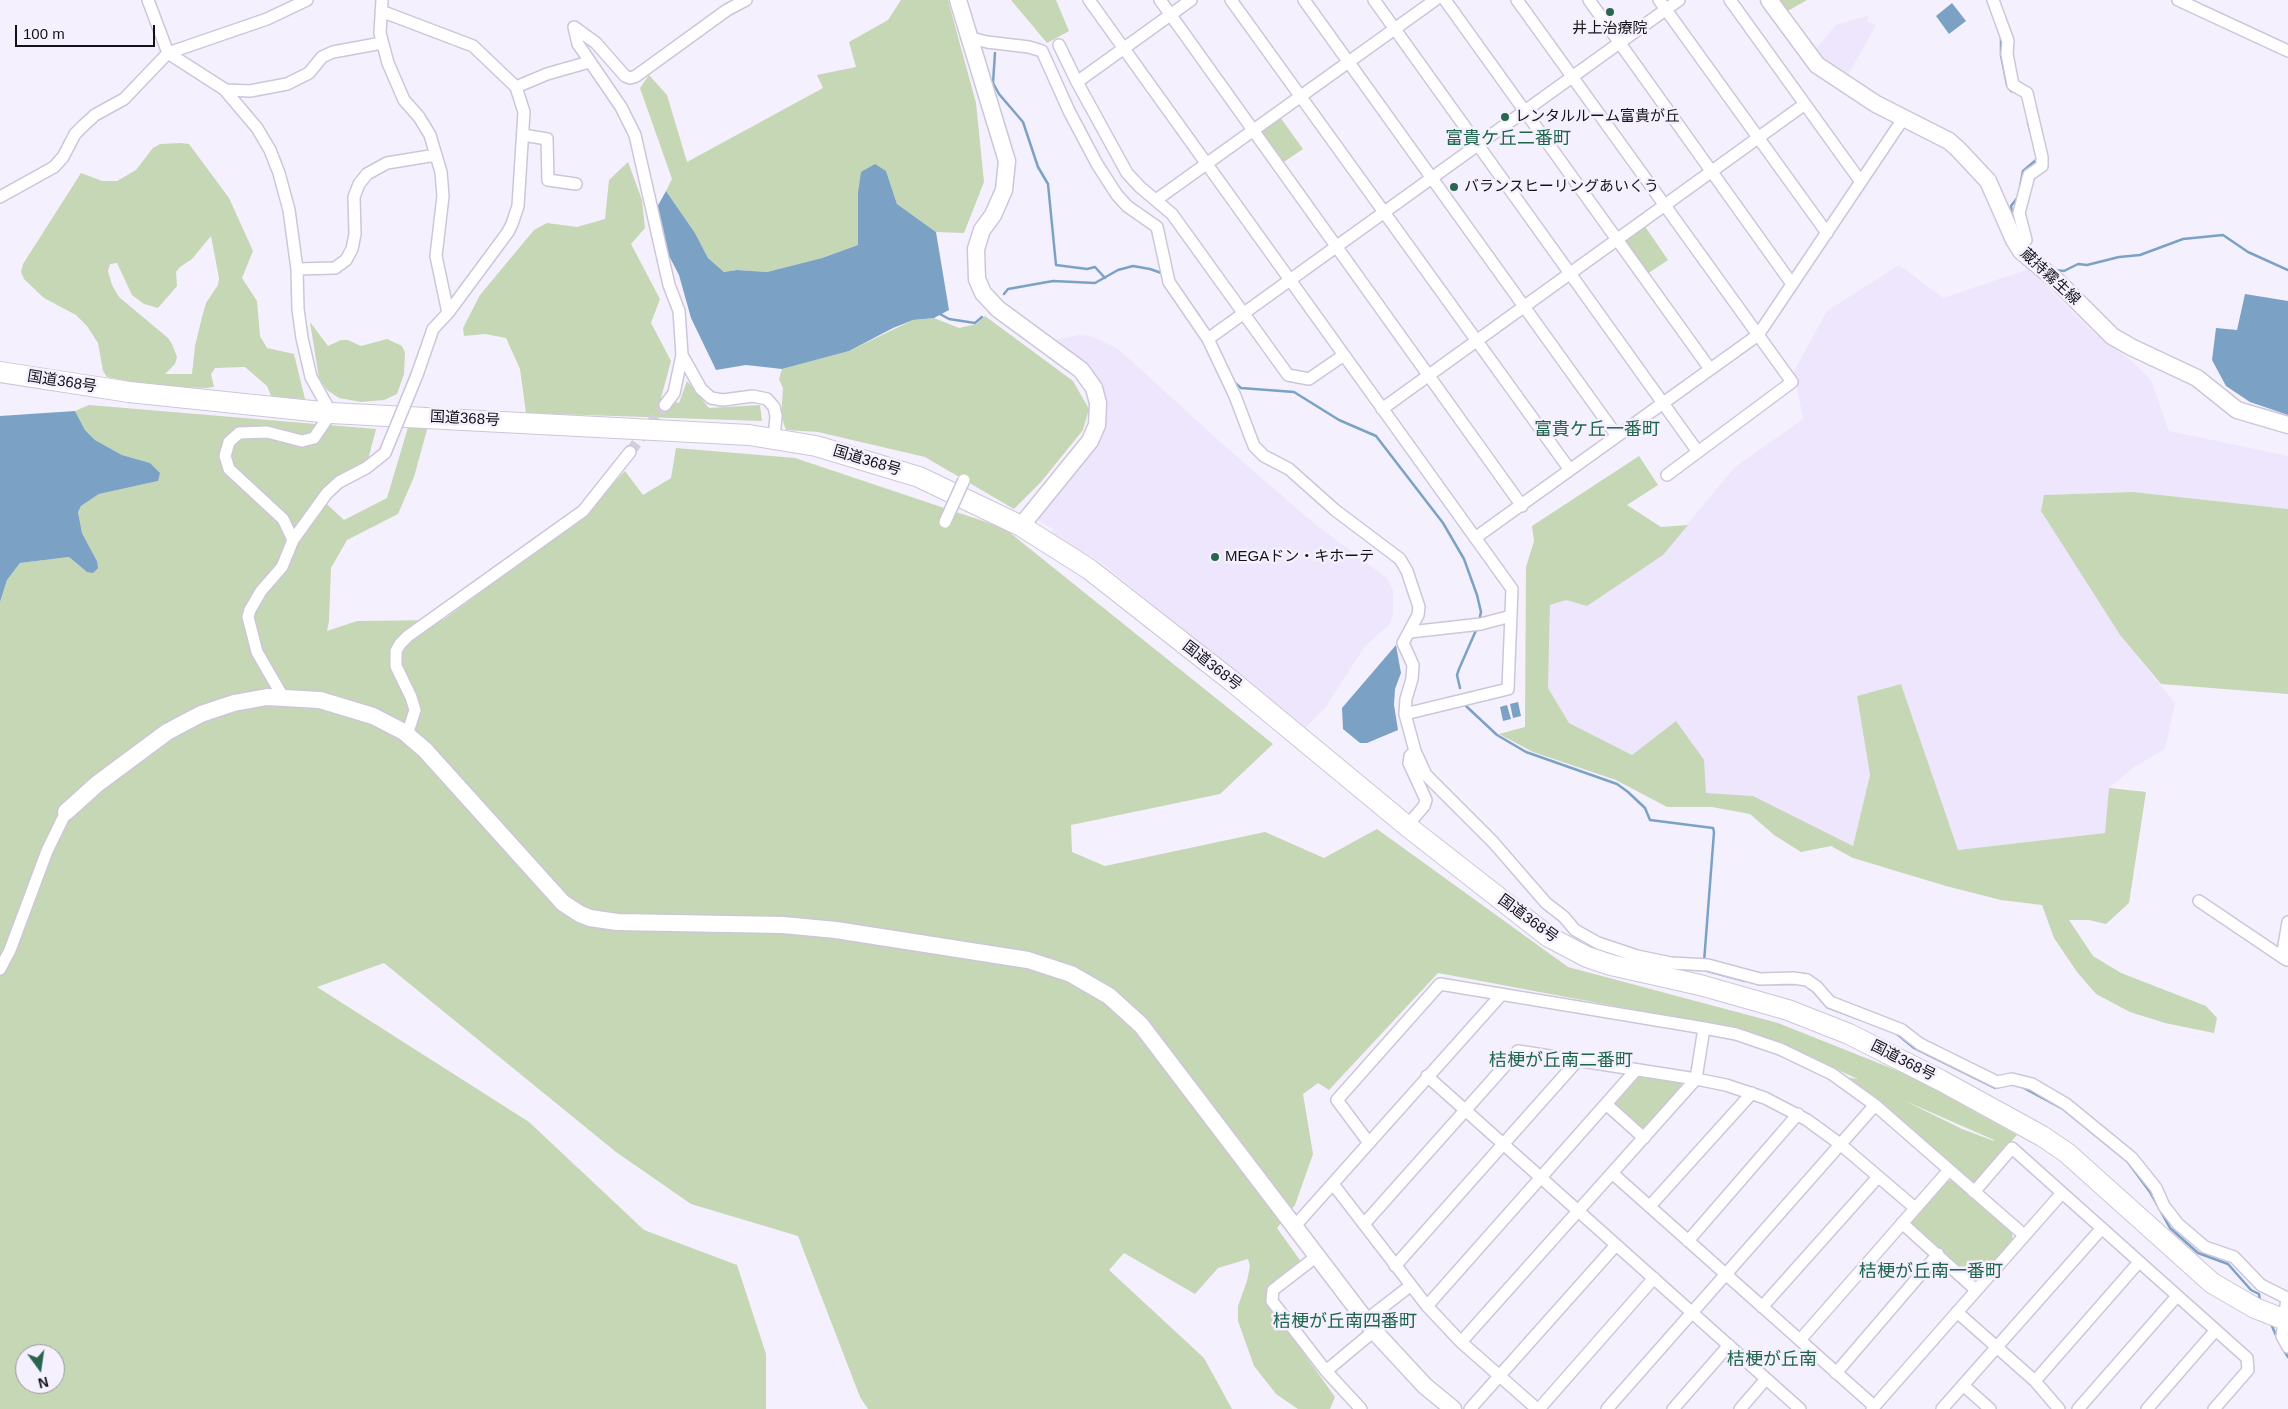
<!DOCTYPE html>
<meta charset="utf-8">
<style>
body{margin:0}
#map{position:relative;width:2288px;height:1409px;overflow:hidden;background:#f5f0fd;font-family:Helvetica,sans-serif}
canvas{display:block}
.north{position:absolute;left:15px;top:1344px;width:50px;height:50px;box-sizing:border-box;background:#f5f0fd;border:1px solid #9b97a1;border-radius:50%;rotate:166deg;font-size:14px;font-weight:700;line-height:20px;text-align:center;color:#141218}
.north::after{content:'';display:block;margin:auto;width:18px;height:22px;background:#2a654f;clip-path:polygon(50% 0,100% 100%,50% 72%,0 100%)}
.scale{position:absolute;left:15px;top:25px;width:140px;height:22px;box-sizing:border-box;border:2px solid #141218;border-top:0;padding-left:6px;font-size:15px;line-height:18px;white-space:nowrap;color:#141218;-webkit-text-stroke:4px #f5f0fd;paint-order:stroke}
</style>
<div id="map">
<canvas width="2288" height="1409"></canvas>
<div class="north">N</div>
<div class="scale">100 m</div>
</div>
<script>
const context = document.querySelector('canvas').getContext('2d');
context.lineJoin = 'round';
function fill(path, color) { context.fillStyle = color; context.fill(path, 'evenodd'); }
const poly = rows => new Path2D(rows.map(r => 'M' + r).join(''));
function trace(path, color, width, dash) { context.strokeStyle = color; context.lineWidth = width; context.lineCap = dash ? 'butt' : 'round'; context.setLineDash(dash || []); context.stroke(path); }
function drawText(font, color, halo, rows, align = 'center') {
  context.font = font + ' Helvetica,"Noto Sans JP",sans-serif'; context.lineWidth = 5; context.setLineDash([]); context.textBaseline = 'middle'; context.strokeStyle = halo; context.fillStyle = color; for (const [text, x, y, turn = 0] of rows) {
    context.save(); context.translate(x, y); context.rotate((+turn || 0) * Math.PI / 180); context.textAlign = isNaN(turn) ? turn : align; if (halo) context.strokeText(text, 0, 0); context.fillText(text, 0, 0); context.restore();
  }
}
fill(poly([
 [1869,15,1867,21,1876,25,1846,79,1820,61,1814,51,1836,25],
 [1899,265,1943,298,2029,269,2095,334,2133,362,2151,380,2169,431,2288,456,2288,509,2133,492,2044,495,2041,511,2120,635,2175,703,2165,749,2134,767,2109,788,2106,833,1958,850,1901,684,1857,696,1870,775,1853,846,1753,796,1705,793,1704,760,1632,755,1569,723,1548,689,1550,605,1566,600,1662,555,1734,468,1803,419,1794,371,1827,311],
 [1079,335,1090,336,1117,348,1228,449,1316,525,1388,579,1393,591,1393,615,1389,625,1365,646,1325,708,1305,728,1099,561,1050,533,1053,529,1037,520,1039,512,1105,417,1104,396,1051,341]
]), '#eee6fc');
fill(poly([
 [901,0,948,0,976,103,984,182,964,233,936,232,897,204,886,172,858,193,858,245,822,258,767,272,737,270,724,272,708,258,695,233,666,191,672,179,640,88,649,75,667,95,687,162,823,88,817,75,856,67,849,42,888,20],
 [1011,0,1056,0,1069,31,1047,43],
 [1775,0,1807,0,1784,13],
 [1280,117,1303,149,1281,164,1261,136,1262,129],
 [181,143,189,144,229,198,253,251,242,278,257,301,260,336,267,348,294,354,305,399,272,398,267,386,245,367,215,368,211,374,214,387,206,388,153,386,107,377,103,371,98,343,87,326,76,315,44,298,24,279,21,272,23,264,81,173,102,181,117,181,136,170,153,148,160,144],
 [211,236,219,278,218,285,206,303,202,317,195,346,192,374,165,374,175,364,177,357,172,344,168,338,119,297,112,285,108,271,110,264,117,263,132,295,144,304,158,308,177,286,176,272,180,267,192,259],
 [628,162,642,200,645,228,631,244,660,299,651,323,671,361,661,398,679,403,687,381,709,408,760,405,762,421,526,413,520,369,506,338,485,334,464,336,463,328,480,295,534,230,547,223,577,227,605,219,609,180],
 [1644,225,1668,260,1647,274,1625,244,1626,238],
 [985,316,1073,381,1089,409,1083,430,1041,482,1014,509,925,457,818,432,786,430,781,416,783,388,779,379,782,369,849,351,913,320,934,318,959,328,977,324],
 [310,322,328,346,341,340,348,340,361,346,387,339,402,346,405,353,404,374,397,394,384,400,361,402,339,398,327,390,319,378],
 [89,405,376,429,368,460,317,495,344,520,387,498,409,424,428,426,414,477,398,514,347,540,331,568,329,621,327,631,357,621,443,620,578,521,625,471,643,495,671,478,676,448,795,458,1004,528,1273,744,1220,794,1071,825,1072,852,1105,866,1265,832,1324,858,1377,829,1568,967,1778,1023,1911,1076,2017,1135,1974,1183,1884,1107,1844,1077,1858,1079,1759,1035,1716,1025,1438,973,1329,1090,1318,1083,1303,1094,1313,1154,1295,1205,1277,1228,1302,1263,1270,1287,1267,1302,1335,1397,1330,1409,1298,1409,1276,1394,1254,1366,1238,1321,1238,1306,1247,1281,1250,1266,1248,1259,1218,1268,1195,1294,1124,1253,1109,1270,1204,1358,1232,1409,868,1409,860,1397,798,1236,691,1204,616,1152,384,963,317,987,529,1122,644,1230,737,1265,766,1354,766,1409,0,1409,0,602,7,580,20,563,69,557,87,572,97,561,82,533,78,512,81,506,99,494,158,481,150,463,122,455,95,440,85,430,75,411],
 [1903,1100,1994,1140,1994,1141,1962,1129],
 [25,1354,55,1354,55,1384,25,1384],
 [1639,456,1658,485,1627,505,1661,527,1688,525,1663,555,1587,606,1566,600,1550,605,1548,688,1569,723,1632,755,1676,721,1704,760,1706,793,1753,796,1853,846,1870,775,1857,696,1901,684,1958,850,2105,833,2109,788,2146,792,2129,903,2106,924,2089,920,2069,920,2093,956,2121,973,2206,1006,2217,1018,2214,1033,2165,1023,2130,1012,2096,994,2077,972,2054,938,2042,905,2001,900,1946,886,1853,858,1831,846,1801,852,1774,835,1750,814,1712,807,1667,807,1616,780,1533,752,1499,734,1525,727,1526,567,1534,541,1532,526],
 [2133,492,2288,509,2288,694,2161,684,2120,635,2041,511,2044,495],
 [1642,1075,1680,1081,1682,1088,1645,1130,1640,1130,1614,1107,1613,1102,1635,1077],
 [1952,1180,2012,1233,2013,1240,1978,1279,1971,1280,1912,1226,1912,1218,1943,1182]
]), '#c5d7b5');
fill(poly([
 [1952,3,1966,21,1949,34,1936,16],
 [875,164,886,171,897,204,936,232,949,310,934,318,913,320,893,328,849,351,782,369,746,365,716,370,691,318,679,275,667,252,656,209,666,191,695,233,708,258,724,272,737,270,767,272,822,258,858,245,858,193,861,172],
 [2245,294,2288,301,2288,415,2250,402,2226,386,2212,360,2216,328,2237,330],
 [75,411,85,430,95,440,122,455,150,463,160,473,158,481,99,494,81,506,78,512,82,533,97,561,98,568,93,573,87,572,69,557,20,563,7,580,0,602,0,416],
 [1396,645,1401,673,1395,689,1394,705,1398,730,1367,743,1360,743,1343,729,1342,708],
 [1518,702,1521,716,1513,718,1510,704],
 [1507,705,1511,719,1503,721,1500,707]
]), '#7ba2c4');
trace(poly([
 [2001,37,2001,55,2007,85,2011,91,2016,92],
 [995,53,993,83,999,94,1023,122,1038,167,1048,184,1056,265,1087,269,1095,267,1105,278],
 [2028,123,2034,144],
 [2020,187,2023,171,2036,160,2037,157],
 [2013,220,2011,206,2018,197],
 [2055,270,2064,271,2078,264,2087,265,2119,257,2140,255,2183,239,2223,235,2248,252,2288,270],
 [1004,294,1008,289,1053,281,1095,283,1118,270,1133,266,1150,269,1164,274],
 [1185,296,1199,316],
 [940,314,949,319,975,323,982,317],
 [1234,382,1241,388,1294,392,1339,420,1376,436,1443,523,1464,559,1477,595,1481,612,1479,621],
 [1460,688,1457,675,1459,669,1477,628],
 [1466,706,1497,735,1526,752,1617,784,1628,792,1645,808,1650,820,1713,828,1714,832,1704,962],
 [1704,968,1704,970,1745,981],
 [1757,984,1794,984],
 [1814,992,1827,1007,1859,1019],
 [1897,1034,1914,1048,1995,1088,1999,1087],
 [2020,1086,2063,1109,2127,1161,2150,1192,2170,1228,2198,1253,2228,1264,2251,1290,2259,1294,2260,1301],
 [2271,1324,2279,1342],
 [2283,1349,2288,1357]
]), '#7ba2c4', 2.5);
trace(poly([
 [630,452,665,405]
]), '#d3cfdb', 11, [11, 5.5]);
const street = poly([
 [148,0,168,53,224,89,257,128,270,150,279,173,289,210,297,269,298,309,302,338,311,377,331,413,314,438,302,441,267,432,239,433,229,442,225,456,229,469,283,519,293,540],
 [382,0,380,33,388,63,404,100,419,117,430,135,441,172,443,196,436,256,448,313],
 [1089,0,1512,589,1508,689,1405,714],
 [1160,0,1522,506],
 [1191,0,1077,82,1127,173,1140,187,1172,214,1288,375,1309,379,1344,355],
 [1231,0,1570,470],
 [1304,0,1617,436],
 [1374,0,1698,452],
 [1445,0,1710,369],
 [1517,0,1792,382,1667,475],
 [1589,0,1792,284],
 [1659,0,1827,233],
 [1730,0,1861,182],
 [1993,0,2008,41,2007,54,2013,85,2027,93,2042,157,2042,166,2029,175,2019,213,2026,240],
 [2178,0,2288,51],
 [381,11,473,46,516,87,524,112,518,206,512,224,508,232,448,313,433,329,417,375],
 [574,27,578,44,621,107,635,135,669,285,679,311,682,355,674,393,665,405],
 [574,27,596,43,625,76,630,78,636,76,727,10,746,0],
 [971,38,987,42,1029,47,1042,51,1069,111,1097,164,1117,195,1127,206,1157,227,1169,282,1208,339,1235,396,1254,446,1264,456,1289,469,1335,510,1400,559,1407,571,1419,607,1418,615,1403,643,1413,665,1412,679,1406,699,1405,714,1415,751,1426,775,1493,842,1546,903,1564,917,1575,930,1598,943,1637,956,1671,963,1708,965,1760,979,1793,978,1807,980,1817,987,1830,1002,1902,1030,1920,1044,1997,1082,2012,1079,2032,1084,2066,1104,2132,1158,2156,1188,2164,1206,2178,1224,2205,1247,2234,1257,2261,1285,2287,1298,2282,1336,2288,1347],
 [1059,45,1077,82],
 [516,87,547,74,589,62],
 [226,90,250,91,287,84,309,73,322,57,333,52,382,43],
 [523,135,547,139,548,180,576,184],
 [0,197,54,167,63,157,75,134,84,125,95,115,124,99,168,53,267,19,307,0],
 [1156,200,1435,0],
 [297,269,335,268,346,260,352,249,355,234,354,197,359,184,367,174,387,163,436,155],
 [1208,339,1679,0],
 [682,355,701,389,711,398,723,400,753,396,767,399,774,407,776,416,774,438],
 [1382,409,1805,104],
 [1475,538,1758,335,1903,119],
 [1410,632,1481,624,1511,616],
 [283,697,257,652,248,617,250,610,261,591,282,567,293,540,327,493,339,482,366,468,385,453],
 [407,735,415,710,411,697,396,666,396,651,400,644,408,636,583,511,630,452],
 [1407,826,1424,806,1426,800,1409,763,1410,756,1415,751],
 [2199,901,2282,957],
 [2287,960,2282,957,2288,922],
 [0,969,10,950,47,851,66,812],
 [1427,1076,1800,1409],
 [1606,1104,1644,1138],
 [1369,1143,1337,1100,1440,984,1704,1028,1736,1034,1780,1049,1832,1074,1875,1105,2024,1235],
 [1612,1173,1874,1406],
 [1333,1184,1427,1306,1461,1342,1537,1409],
 [1974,1192,2012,1148,2247,1358,2248,1370,2214,1409],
 [1650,1206,1752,1093],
 [1902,1223,1976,1290],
 [1364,1224,1518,1051,1696,1079,1726,1085,1765,1098,1807,1120,1840,1144,1915,1208],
 [1294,1227,1501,995],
 [1688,1241,1798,1114],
 [1317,1256,1273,1290,1272,1301,1326,1371,1361,1409],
 [1395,1266,1578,1060],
 [1427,1306,1636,1070],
 [1762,1307,1878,1177],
 [1957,1312,2035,1381,2059,1409],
 [1366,1320,1410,1286],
 [1800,1340,1949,1170],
 [1461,1342,1696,1079,1704,1028],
 [1326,1371,1374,1331],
 [1836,1373,1938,1254],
 [2035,1381,2139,1262],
 [1963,1385,1990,1409],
 [1470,1409,1616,1245],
 [1539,1409,1654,1278],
 [1607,1409,1875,1105],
 [1673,1409,1729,1345],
 [1740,1409,1766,1379],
 [1872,1409,2062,1193],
 [1942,1409,2102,1228],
 [2078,1409,2177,1296],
 [2147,1409,2215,1331]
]);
const secondary = poly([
 [958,0,1007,161,1004,190,993,215,982,230,976,249,977,279,983,293,998,309,1081,370,1094,388,1098,403,1097,425,1090,441,1021,526],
 [1769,0,1817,65,1876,104,1949,141,1958,149,1988,181,2014,240,2021,251,2058,282,2112,336,2131,347,2197,378,2237,410,2288,425],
 [66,812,97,784,167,732,201,714,234,703,267,697,320,700,373,716,404,732,425,750,563,903,580,914,590,918,617,922,783,925,836,930,1028,960,1071,974,1109,996,1141,1025,1374,1331,1425,1386,1453,1409]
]);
const highway = poly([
 [0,372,129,392,331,413,749,435,816,446,919,477,1021,526,1089,569,1233,682,1407,826,1549,937,1587,957,1611,965,1700,985,1788,1010,1849,1034,1940,1080,2042,1136,2067,1153,2212,1283,2255,1308,2288,1321]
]);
trace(street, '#cdc6da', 14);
trace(secondary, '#cdc6da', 19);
trace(highway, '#cdc6da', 22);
trace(street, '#fff', 11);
trace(secondary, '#fff', 16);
trace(highway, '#fff', 20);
const streetBridge = poly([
 [385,453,417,375],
 [945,522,964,480]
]);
trace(streetBridge, '#cdc6da', 14, []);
trace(streetBridge, '#fff', 11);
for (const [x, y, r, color] of [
 [1610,12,5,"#2a654f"],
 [1505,117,5,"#2a654f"],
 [1454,187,5,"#2a654f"],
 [1215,557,5,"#2a654f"]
]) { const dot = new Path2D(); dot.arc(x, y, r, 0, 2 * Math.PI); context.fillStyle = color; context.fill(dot); trace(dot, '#f5f0fd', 2); }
drawText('15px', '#141218', '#f5f0fd', [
 ["井上治療院",1610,29,"center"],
 ["レンタルルーム富貴が丘",1515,117],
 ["バランスヒーリングあいくう",1464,187],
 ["MEGAドン・キホーテ",1225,557]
], 'left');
drawText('15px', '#141218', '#f5f0fd', [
 ["蔵持霧生線",2050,277,43],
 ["国道368号",62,382,9],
 ["国道368号",465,419,3],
 ["国道368号",867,461,17],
 ["国道368号",1212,666,38],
 ["国道368号",1528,919,36],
 ["国道368号",1903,1061,27]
]);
drawText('18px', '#1f654c', '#f5f0fd', [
 ["富貴ケ丘二番町",1508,139],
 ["富貴ケ丘一番町",1597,430],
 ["桔梗が丘南二番町",1561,1061],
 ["桔梗が丘南一番町",1931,1272],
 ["桔梗が丘南四番町",1345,1322],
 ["桔梗が丘南",1772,1360]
]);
</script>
